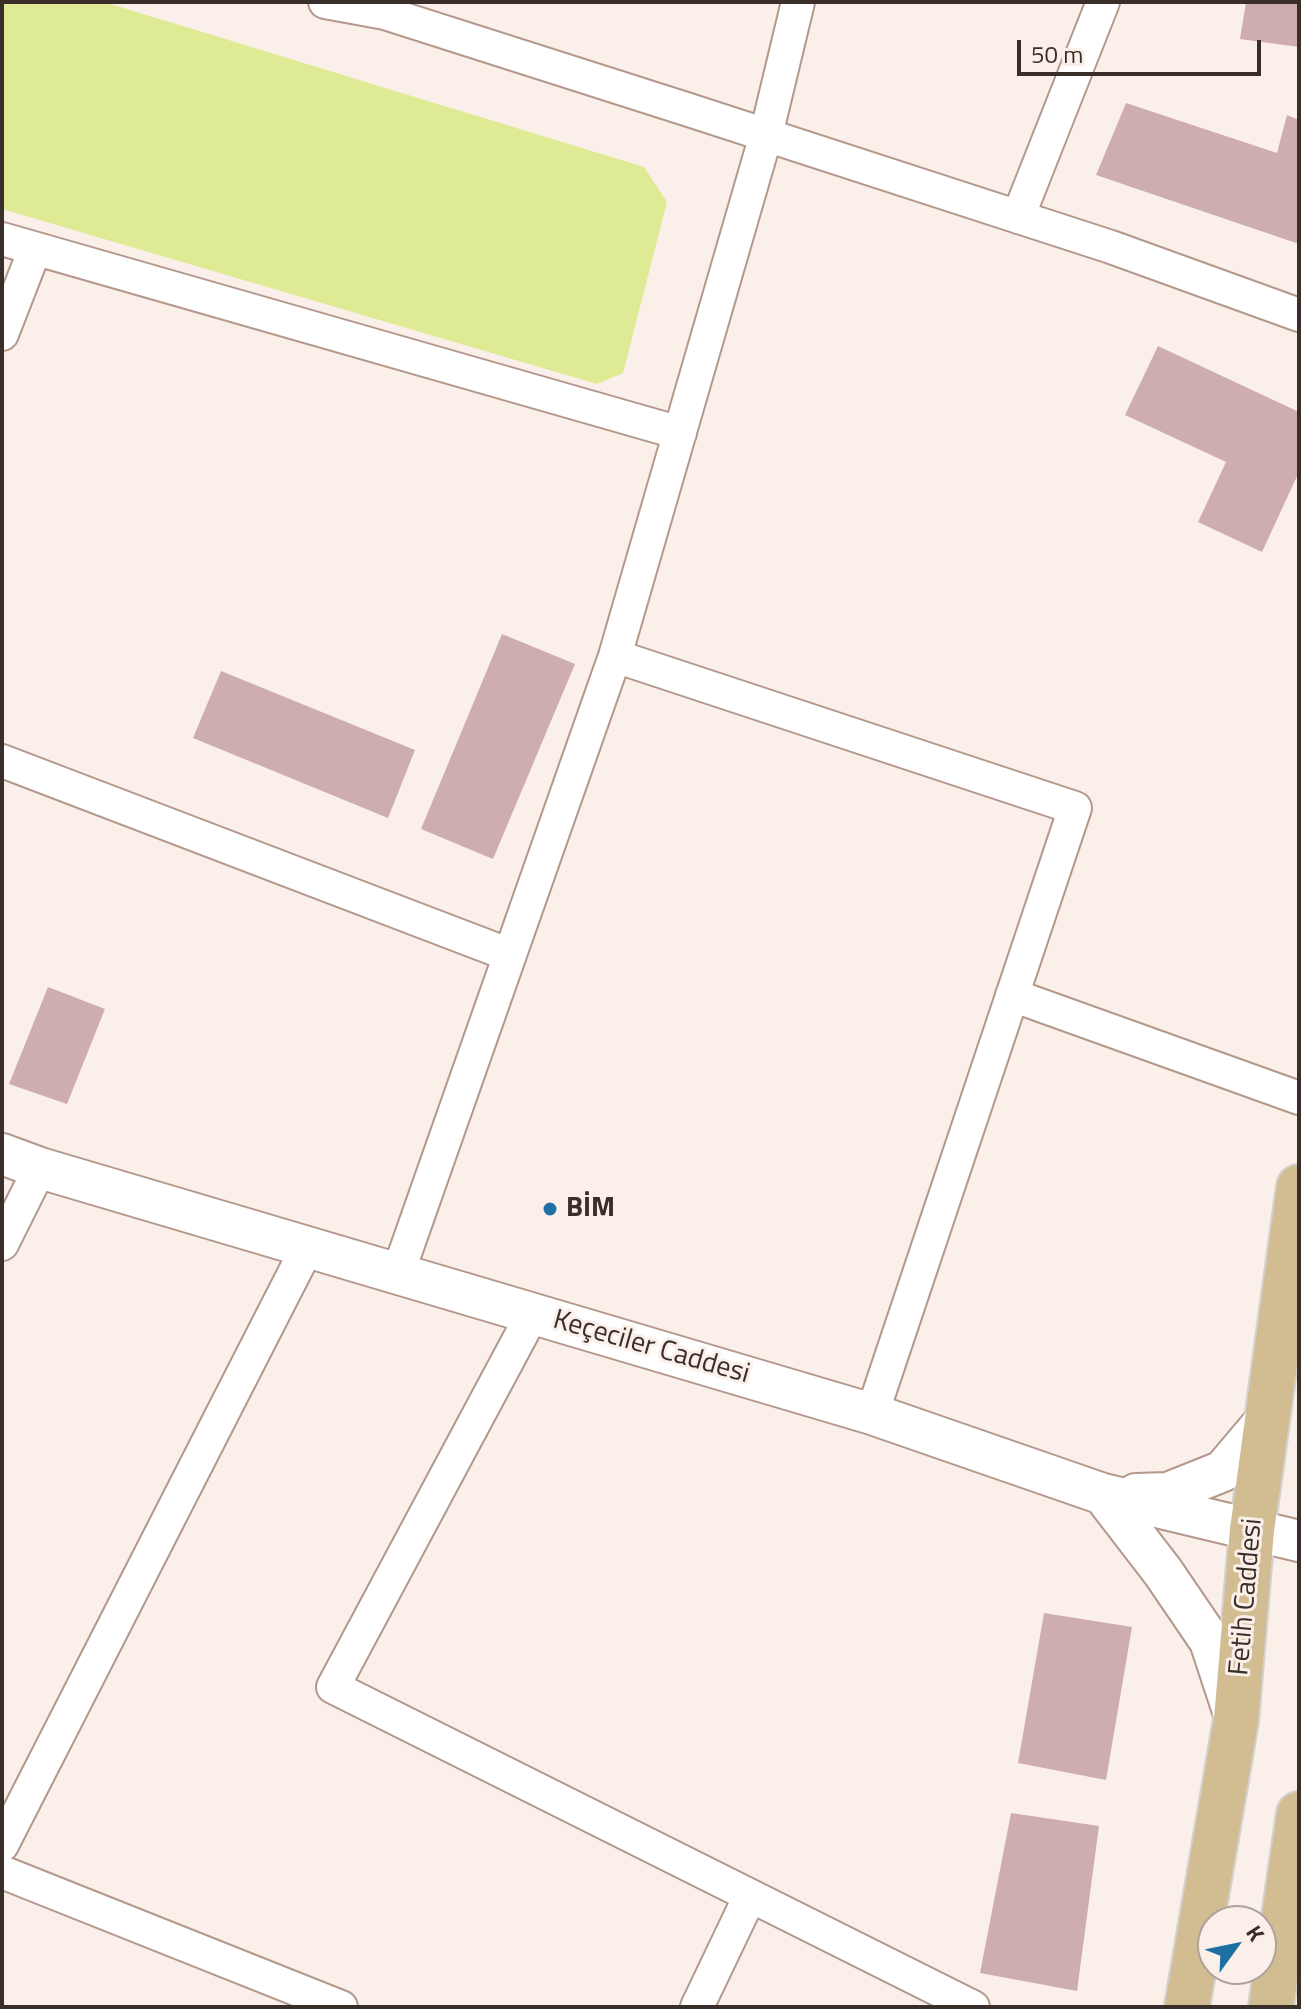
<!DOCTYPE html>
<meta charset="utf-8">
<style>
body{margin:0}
#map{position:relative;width:1301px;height:2009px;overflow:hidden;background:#fbefe9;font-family:"Titillium Web",sans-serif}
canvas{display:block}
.frame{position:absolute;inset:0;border:4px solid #392e29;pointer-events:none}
.north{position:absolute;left:1197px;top:1905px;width:80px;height:80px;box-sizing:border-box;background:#fbefe9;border:2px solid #ada29c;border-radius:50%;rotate:57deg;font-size:22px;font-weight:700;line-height:32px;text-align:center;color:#392e29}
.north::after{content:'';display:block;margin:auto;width:28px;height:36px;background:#1d70a1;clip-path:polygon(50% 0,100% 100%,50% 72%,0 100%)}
.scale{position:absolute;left:1017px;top:40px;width:244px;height:36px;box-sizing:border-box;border:4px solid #392e29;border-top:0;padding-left:10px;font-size:24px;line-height:28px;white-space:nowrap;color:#392e29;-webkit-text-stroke:6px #fbefe9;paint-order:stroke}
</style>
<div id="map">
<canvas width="1301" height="2009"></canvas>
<div class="frame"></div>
<div class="north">K</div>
<div class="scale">50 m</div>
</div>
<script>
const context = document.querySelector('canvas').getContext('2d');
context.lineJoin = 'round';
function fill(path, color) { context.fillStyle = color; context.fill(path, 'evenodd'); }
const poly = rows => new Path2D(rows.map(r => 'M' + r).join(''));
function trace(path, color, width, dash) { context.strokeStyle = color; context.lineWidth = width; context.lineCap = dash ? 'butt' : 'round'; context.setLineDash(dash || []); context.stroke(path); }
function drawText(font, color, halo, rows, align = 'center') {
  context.font = font + ' "Titillium Web",sans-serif'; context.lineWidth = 6; context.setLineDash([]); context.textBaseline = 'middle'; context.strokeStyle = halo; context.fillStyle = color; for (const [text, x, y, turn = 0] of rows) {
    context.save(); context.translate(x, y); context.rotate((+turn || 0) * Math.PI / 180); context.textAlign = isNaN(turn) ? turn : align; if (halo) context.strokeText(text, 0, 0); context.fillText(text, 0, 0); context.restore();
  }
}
fill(poly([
 [2,2,104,2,644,167,667,202,623,373,597,384,2,209]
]), '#dfea94');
fill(poly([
 [1246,2,1299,2,1299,47,1240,39],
 [1126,103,1277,153,1287,115,1299,120,1299,244,1096,175],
 [1158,346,1299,412,1299,472,1262,552,1198,522,1226,462,1125,415],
 [502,634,575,664,493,859,421,829],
 [221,671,415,750,388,818,193,738],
 [48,987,105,1009,67,1104,9,1084],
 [1044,1613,1132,1627,1106,1780,1018,1763],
 [1011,1813,1099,1826,1077,1991,980,1973]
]), '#ceadaf');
const minor = poly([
 [325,2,385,13,689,110,1111,247,1299,315],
 [1018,217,1103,2],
 [2,239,680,433],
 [2,334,35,249],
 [615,656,1075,808,872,1414],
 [2,761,510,955],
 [1012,995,1299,1098],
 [2,1244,40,1168],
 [398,1273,615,656,766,135,798,2],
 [533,1313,333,1687,973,2007],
 [2,1845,307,1248],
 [2,1872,341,2007],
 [697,2007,750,1896]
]);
const tertiary = poly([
 [2,1154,40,1168,872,1414,1103,1494,1299,1541],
 [1103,1494,1163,1572,1210,1641,1236,1720],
 [1136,1494,1168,1493,1223,1471,1267,1419]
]);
const primary = poly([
 [1187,2007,1236,1720,1252,1530,1299,1187],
 [1271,2007,1299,1814]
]);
trace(minor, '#b4988b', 36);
trace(tertiary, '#b4988b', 44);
trace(primary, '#d3d1d0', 48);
trace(minor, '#fff', 32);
trace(tertiary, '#fff', 40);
trace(primary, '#d2bc92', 44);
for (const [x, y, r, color] of [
 [550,1209,8,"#1d70a1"]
]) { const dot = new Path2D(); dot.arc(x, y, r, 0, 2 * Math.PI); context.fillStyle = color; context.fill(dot); trace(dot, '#fbefe9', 3); }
drawText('bold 28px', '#392e29', '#fbefe9', [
 ["BİM",566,1209]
], 'left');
drawText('28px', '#392e29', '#fbefe9', [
 ["Keçeciler Caddesi",651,1348,16],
 ["Fetih Caddesi",1247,1597,-85]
]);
</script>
